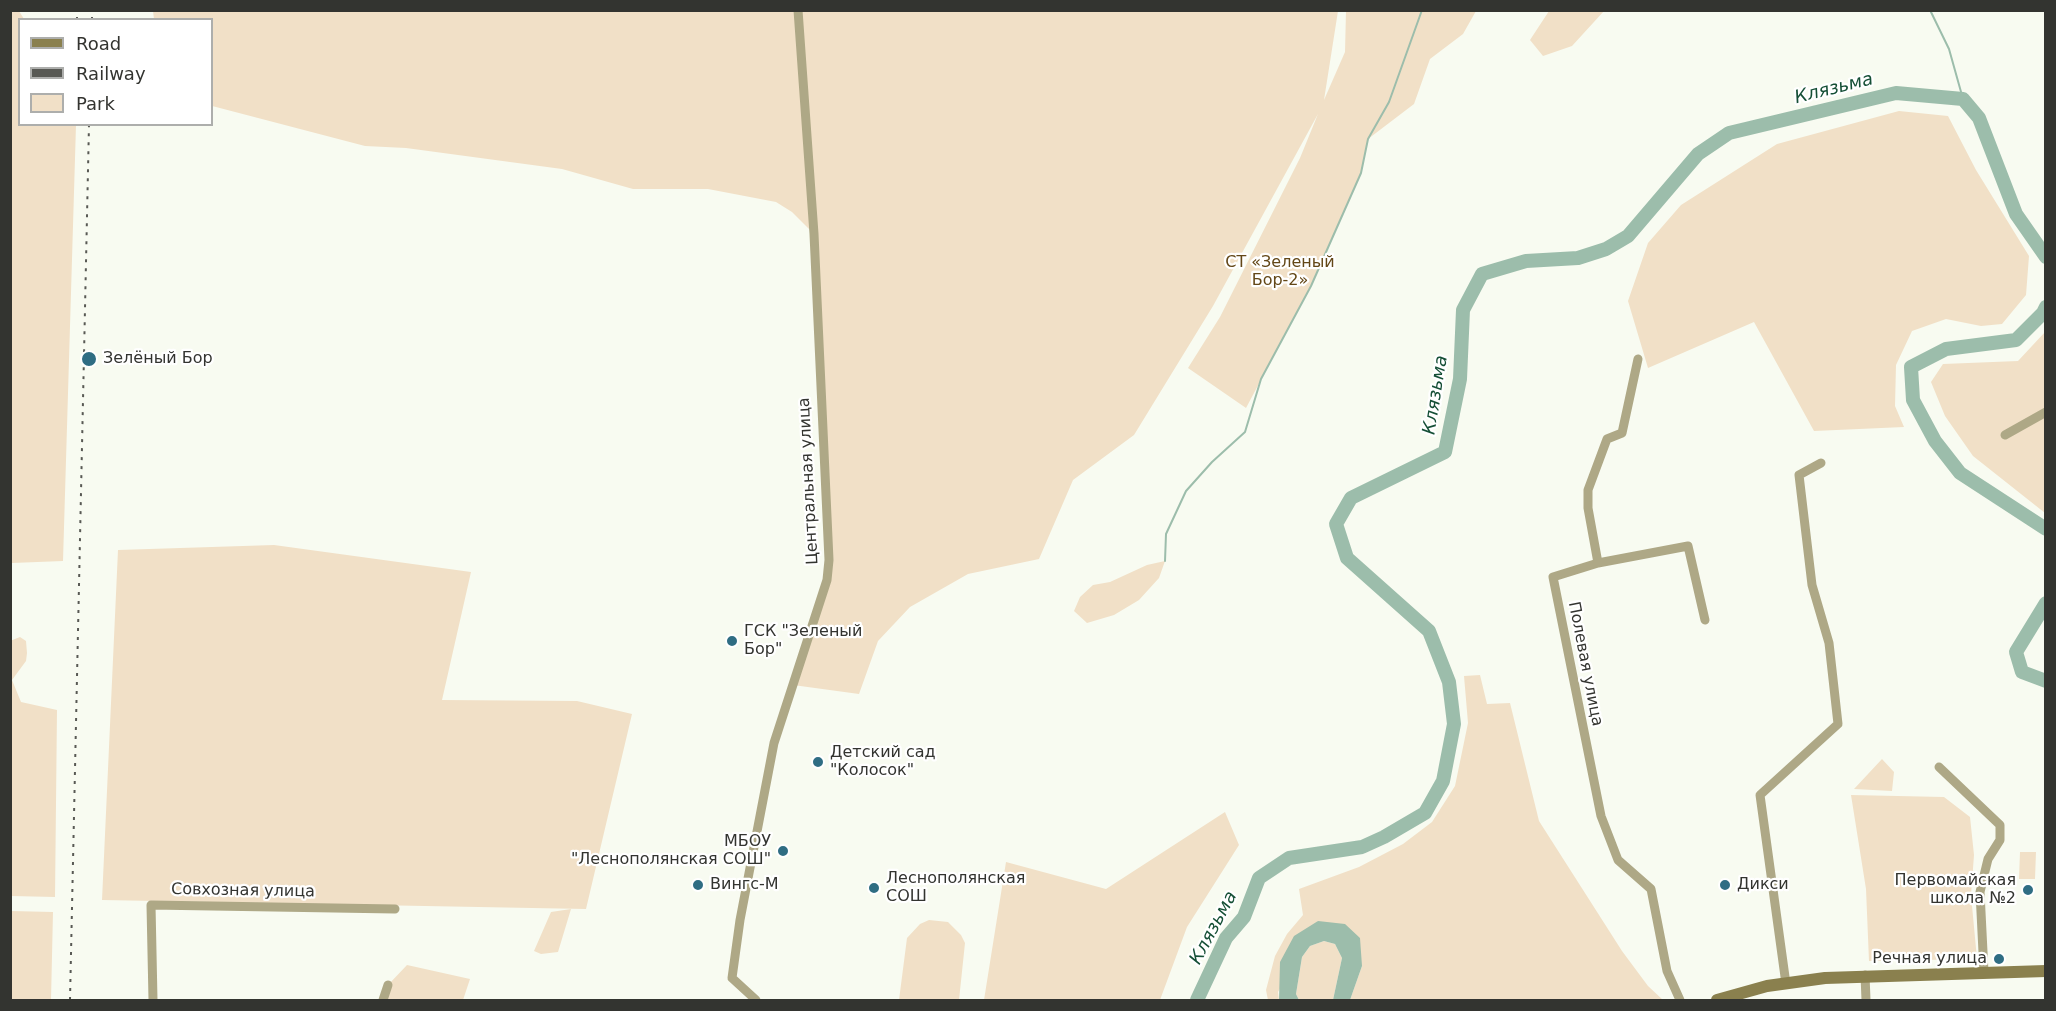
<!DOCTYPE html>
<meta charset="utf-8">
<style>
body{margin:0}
#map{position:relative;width:2056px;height:1011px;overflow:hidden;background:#f8fbf1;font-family:"DejaVu Sans",sans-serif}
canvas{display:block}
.frame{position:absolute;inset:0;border:12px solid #333430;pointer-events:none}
.legend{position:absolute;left:18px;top:18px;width:195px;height:108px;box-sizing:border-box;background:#fff;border:2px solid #adaeac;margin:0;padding:8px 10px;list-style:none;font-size:18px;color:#333430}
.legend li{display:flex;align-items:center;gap:12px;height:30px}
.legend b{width:30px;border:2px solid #adaeac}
</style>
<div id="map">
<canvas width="2056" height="1011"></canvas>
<div class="frame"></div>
<ul class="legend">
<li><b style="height:8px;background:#8a804e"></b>Road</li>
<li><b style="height:8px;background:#585954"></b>Railway</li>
<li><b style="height:16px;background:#f1e0c7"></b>Park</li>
</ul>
</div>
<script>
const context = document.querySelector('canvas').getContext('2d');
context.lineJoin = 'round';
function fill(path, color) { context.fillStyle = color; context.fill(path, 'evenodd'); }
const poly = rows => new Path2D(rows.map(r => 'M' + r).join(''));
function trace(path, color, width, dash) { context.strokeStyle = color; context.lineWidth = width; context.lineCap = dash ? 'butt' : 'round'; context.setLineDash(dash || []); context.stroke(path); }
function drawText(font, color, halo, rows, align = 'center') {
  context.font = font + ' "DejaVu Sans",sans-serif'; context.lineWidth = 4.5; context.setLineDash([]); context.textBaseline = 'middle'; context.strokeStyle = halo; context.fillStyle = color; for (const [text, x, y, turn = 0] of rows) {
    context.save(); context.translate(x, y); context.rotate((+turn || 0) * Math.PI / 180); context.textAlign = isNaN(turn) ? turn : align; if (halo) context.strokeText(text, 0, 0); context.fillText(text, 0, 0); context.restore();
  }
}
fill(poly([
 [19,11,24,19,20,20,20,124,76,125,63,561,12,563,11,571,10,11],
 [153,11,1338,11,1324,100,1345,52,1346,11,1476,11,1463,34,1430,59,1414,104,1368,139,1361,173,1311,286,1246,408,1188,368,1220,317,1300,158,1318,114,1213,306,1134,435,1073,480,1039,559,968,574,910,607,878,641,859,694,793,685,827,580,814,234,792,212,776,202,708,189,633,189,562,169,406,148,365,146,216,107,212,106,212,20,154,19],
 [1549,11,1549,10,1604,11,1572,46,1543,56,1530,40],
 [1899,111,1948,116,1976,170,2029,256,2026,295,2002,324,1981,326,1946,319,1912,331,1896,365,1895,406,1904,427,1814,431,1754,322,1648,368,1628,301,1648,243,1681,205,1777,144],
 [2045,332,2045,513,1973,456,1945,416,1931,382,1943,364,2018,361],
 [274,545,471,572,442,700,577,701,632,714,586,909,102,900,118,550],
 [1165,561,1159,578,1139,600,1114,615,1087,623,1074,611,1080,597,1093,585,1110,582,1147,565],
 [20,637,26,641,27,653,26,661,12,680,21,702,57,710,55,897,11,896,10,641],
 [1480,675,1487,704,1510,703,1539,821,1622,951,1648,986,1663,1000,1350,1000,1362,966,1318,921,1278,992,1279,1000,1268,1000,1266,990,1275,956,1287,934,1303,915,1299,889,1359,867,1403,844,1432,822,1455,786,1468,723,1464,676],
 [1882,759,1894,772,1892,791,1854,789],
 [1851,795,1944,797,1970,817,1974,855,1971,895,1977,959,1869,961,1866,889],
 [1225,812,1239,845,1187,927,1160,1000,984,1000,1006,862,1106,889],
 [2020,852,2036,852,2035,879,2019,879],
 [571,909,558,952,541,954,534,951,551,912],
 [11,911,53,912,51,1000,11,1000],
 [929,920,948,922,961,935,965,943,959,1000,899,1000,907,938,920,924],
 [1324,941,1335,944,1342,958,1333,1000,1299,1000,1296,994,1302,957,1310,946],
 [407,965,470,979,463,1000,383,1000,388,985]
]), '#f1e0c7');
fill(poly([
 [1318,921,1345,924,1360,938,1362,966,1350,1000,1333,1000,1342,958,1335,944,1324,941,1310,946,1302,957,1296,994,1299,1000,1279,1000,1280,962,1294,936]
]), '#9cbdab');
trace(poly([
 [1930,10,1949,49,1963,99],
 [1165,561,1166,534,1186,491,1212,462,1245,432,1261,379,1311,286,1361,173,1368,139,1389,102,1422,10]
]), '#9cbdab', 2);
trace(poly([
 [2046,307,2043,313,2016,340,1946,349,1911,367,1913,400,1935,441,1960,473,2046,529],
 [2046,603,2016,652,2022,672,2046,681],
 [1197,1000,1226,938,1244,917,1259,878,1289,858,1362,847,1384,837,1425,813,1443,781,1454,724,1449,682,1429,631,1347,558,1336,524,1351,498,1445,452,1460,379,1463,310,1482,274,1526,261,1578,258,1606,249,1628,236,1698,154,1729,133,1896,93,1963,99,1979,118,2016,214,2046,257]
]), '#9cbdab', 14);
trace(poly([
 [1638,359,1622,433,1607,439,1588,490,1588,508,1598,563,1553,577,1601,816,1618,860,1651,889,1667,971,1680,1000],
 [2005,435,2046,412],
 [1598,563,1688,546,1705,620],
 [1939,767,2000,825,2000,840,1988,859,1980,892,1984,972],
 [1865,975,1866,1000],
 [1786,984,1760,795,1838,724,1829,643,1812,585,1799,475,1821,463],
 [153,1000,151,905,395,909],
 [383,1000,388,985],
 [756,1000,732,978,740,920,774,743,827,580,829,560,814,234,798,10]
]), '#aea886', 9);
trace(poly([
 [1717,1000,1767,986,1825,978,2046,971]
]), '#8a804e', 12);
trace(poly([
 [77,20,77,10],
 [92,20,92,10],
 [70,1000,89,124]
]), '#585954', 2, [3, 6]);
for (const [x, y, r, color] of [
 [89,359,8,"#2f6d83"],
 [732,641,6,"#2f6d83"],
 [818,762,6,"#2f6d83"],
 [783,851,6,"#2f6d83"],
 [698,885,6,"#2f6d83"],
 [1725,885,6,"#2f6d83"],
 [874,888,6,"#2f6d83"],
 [2028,890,6,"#2f6d83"],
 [1999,959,6,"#2f6d83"]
]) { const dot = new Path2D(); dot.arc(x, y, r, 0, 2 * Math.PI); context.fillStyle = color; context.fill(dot); trace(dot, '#fff', 2); }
drawText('16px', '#634717', '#fff', [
 ["СТ «Зеленый",1280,263],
 ["Бор-2»",1280,281]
]);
drawText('16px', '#333430', '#fff', [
 ["Зелёный Бор",103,359],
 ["ГСК \"Зеленый",744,632],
 ["Бор\"",744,650],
 ["Детский сад",830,753],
 ["\"Колосок\"",830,771],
 ["МБОУ",771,842,"right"],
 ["\"Леснополянская СОШ\"",771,860,"right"],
 ["Леснополянская",886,879],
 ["СОШ",886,897],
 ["Первомайская",2016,881,"right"],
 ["школа №2",2016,899,"right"],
 ["Вингс-М",710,885],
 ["Дикси",1737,885],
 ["Речная улица",1987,959,"right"]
], 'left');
drawText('16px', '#333430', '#fff', [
 ["Центральная улица",809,481,-93],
 ["Полевая улица",1585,664,79],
 ["Совхозная улица",243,891,1]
]);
drawText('italic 18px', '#154f36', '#fff', [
 ["Клязьма",1834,89,-14],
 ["Клязьма",1436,395,-81],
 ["Клязьма",1214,928,-62]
]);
</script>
